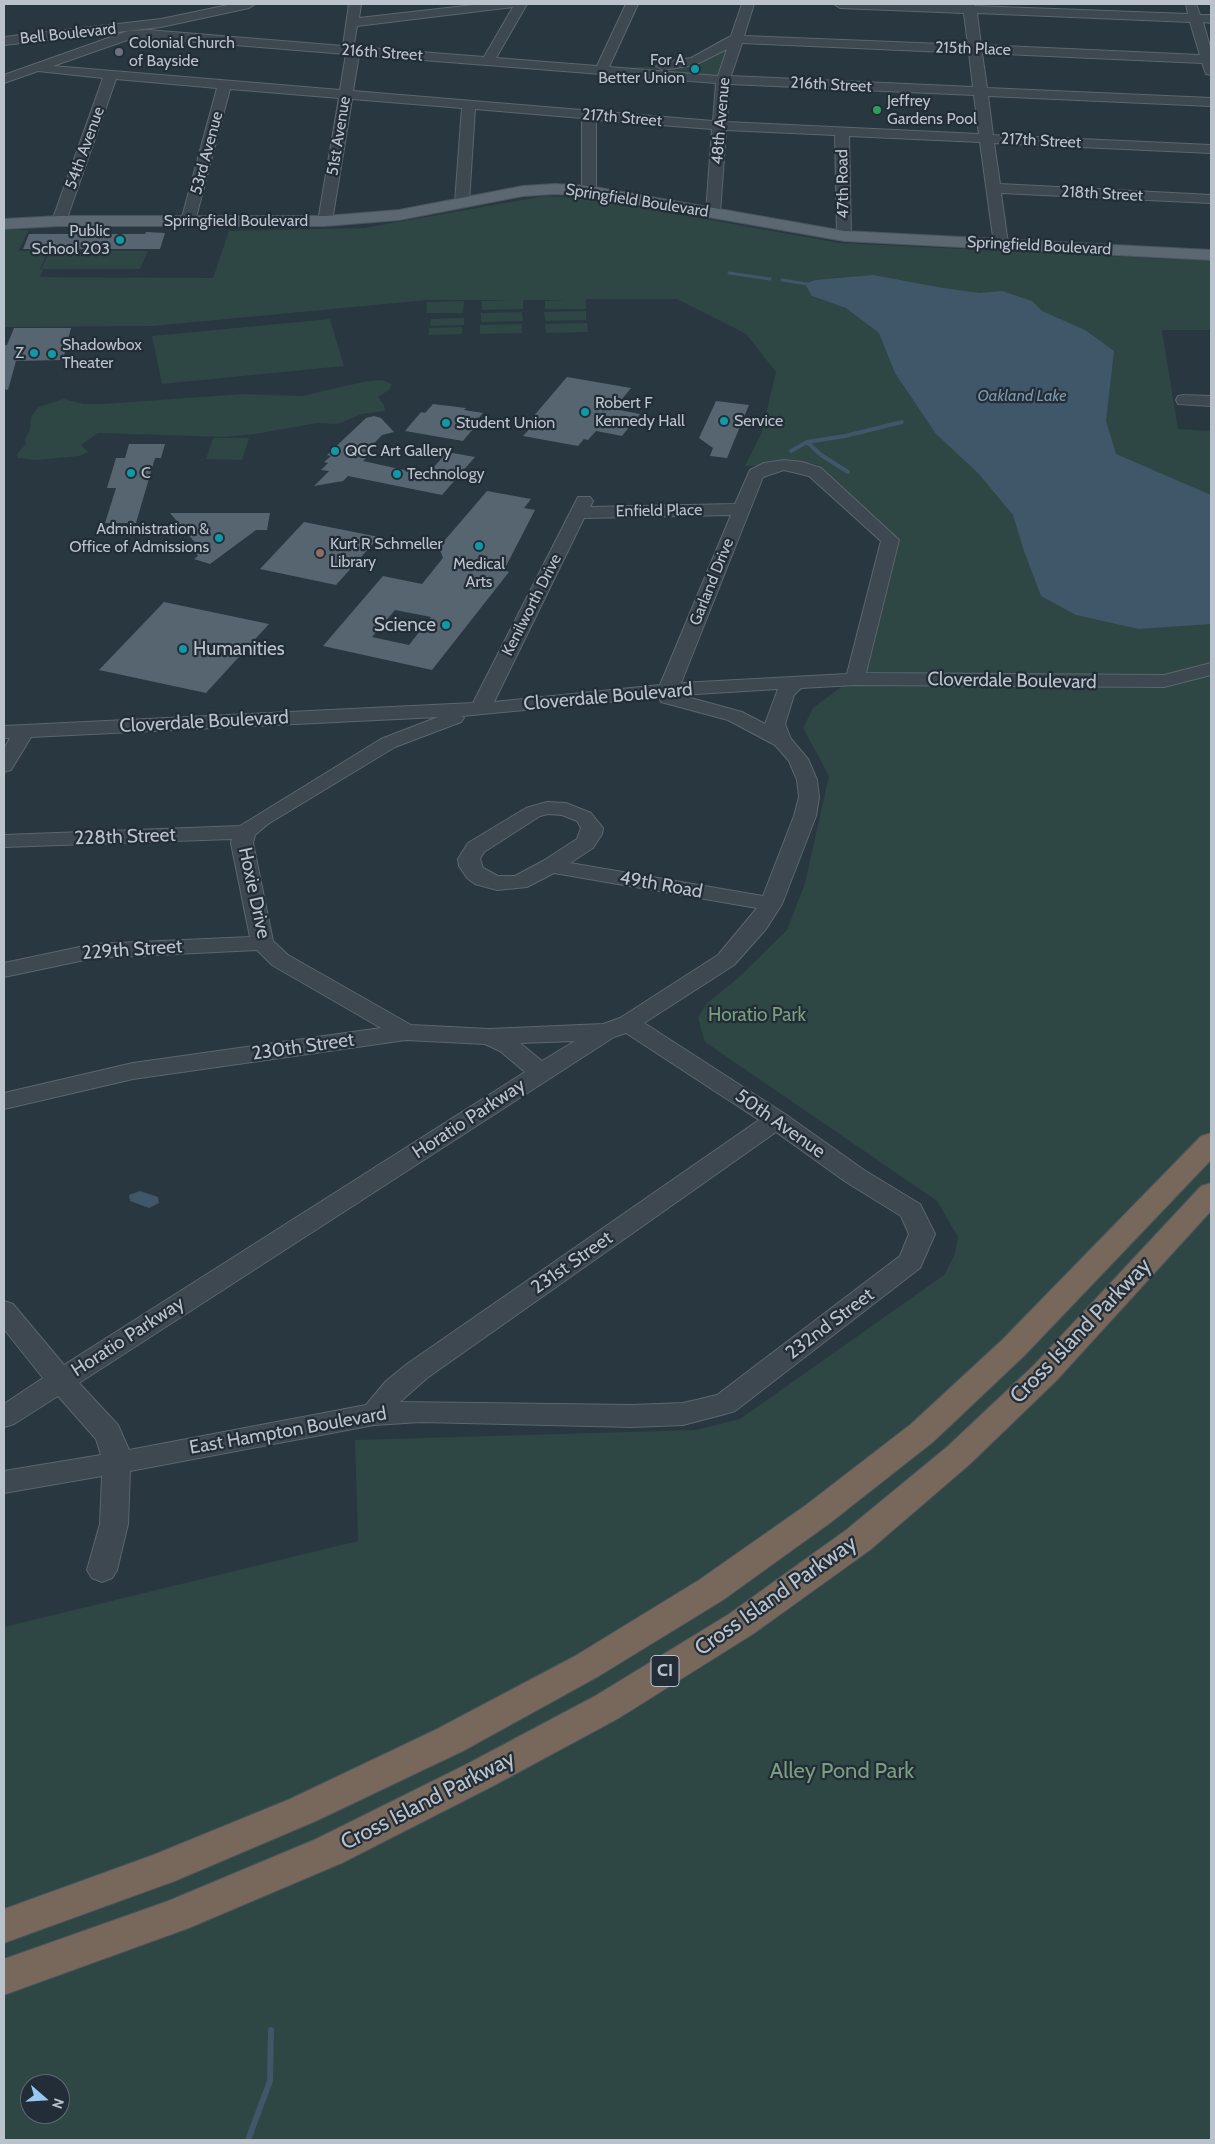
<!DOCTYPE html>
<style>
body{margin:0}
#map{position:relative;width:1215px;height:2144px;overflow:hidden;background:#293741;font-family:Cabin,sans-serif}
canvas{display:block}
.frame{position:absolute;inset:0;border:5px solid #bac3cb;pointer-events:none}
.north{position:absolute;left:20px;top:2074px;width:50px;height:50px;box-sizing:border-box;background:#222d37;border:1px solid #5f6972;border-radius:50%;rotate:109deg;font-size:14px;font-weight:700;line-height:20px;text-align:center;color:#bac3cb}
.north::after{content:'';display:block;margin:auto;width:18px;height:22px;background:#98c7f2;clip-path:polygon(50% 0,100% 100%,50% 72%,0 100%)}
</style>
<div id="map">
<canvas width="1215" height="2144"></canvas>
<div class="frame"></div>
<div class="north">N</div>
</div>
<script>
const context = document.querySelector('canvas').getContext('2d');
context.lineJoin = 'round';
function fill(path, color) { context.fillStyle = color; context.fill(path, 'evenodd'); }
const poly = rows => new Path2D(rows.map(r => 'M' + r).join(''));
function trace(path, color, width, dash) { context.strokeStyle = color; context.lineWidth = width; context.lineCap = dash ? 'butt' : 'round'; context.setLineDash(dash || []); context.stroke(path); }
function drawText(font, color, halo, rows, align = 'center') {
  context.font = font + ' Cabin,sans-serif'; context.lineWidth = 4.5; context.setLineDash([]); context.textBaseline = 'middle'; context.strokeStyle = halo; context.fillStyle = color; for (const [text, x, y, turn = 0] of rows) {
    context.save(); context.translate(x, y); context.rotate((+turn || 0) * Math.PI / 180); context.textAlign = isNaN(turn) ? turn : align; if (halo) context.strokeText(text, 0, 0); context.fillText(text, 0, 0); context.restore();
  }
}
fill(poly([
 [735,39,723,80,602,69,676,65],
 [545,196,594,199,839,243,1211,261,1211,330,1162,330,1178,429,1211,431,1211,2140,4,2140,4,1627,358,1541,355,1440,695,1430,740,1419,944,1275,954,1256,958,1237,937,1201,705,1042,698,1018,707,1003,737,979,787,930,805,883,829,776,803,728,813,708,869,666,900,540,817,465,805,462,745,466,761,434,776,372,746,334,677,299,586,299,586,309,545,309,545,301,566,300,523,300,523,309,482,310,482,301,511,300,428,300,153,326,4,327,4,230,29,230,18,251,48,251,40,269,43,270,40,277,213,278,229,231,364,228],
 [30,2084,60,2084,60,2114,30,2114],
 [50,251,148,251,140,269,41,269],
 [464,301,463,313,426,313,427,302],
 [586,311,586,320,545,321,544,312],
 [522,312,523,321,481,322,481,313],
 [464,318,464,325,430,326,431,319],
 [330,319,344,366,162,384,152,336],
 [587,323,588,332,546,333,545,324],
 [522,324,522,333,480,334,480,325],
 [462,327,462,334,429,335,429,328],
 [382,380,392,384,389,390,378,397,384,405,385,411,362,414,338,424,317,423,255,434,224,437,98,433,81,445,88,452,79,456,37,460,18,458,16,455,26,444,25,439,30,430,31,417,38,407,64,399,84,404,103,404,243,394,302,396,363,382],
 [213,438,249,438,242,460,206,459]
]), '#2e4644');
fill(poly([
 [873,275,943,288,980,293,1002,291,1032,301,1042,311,1085,330,1114,351,1106,421,1116,454,1211,495,1211,624,1139,629,1076,615,1041,596,1024,551,1013,515,978,473,936,434,895,373,879,333,846,308,812,296,805,284,815,280],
 [140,1191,158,1197,159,1203,149,1208,130,1201,129,1195]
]), '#405769');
trace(poly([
 [729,273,770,279],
 [782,280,807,284]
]), '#405769', 3);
trace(poly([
 [791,451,807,442],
 [848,472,821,455,807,442,845,436,902,422]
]), '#405769', 4);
trace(poly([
 [248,2140,270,2081,271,2030]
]), '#405769', 6);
fill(poly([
 [146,232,165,233,160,249,23,249,29,234,145,234],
 [14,328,71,328,63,360,16,361,8,390,4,389,4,345,7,345],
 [567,377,631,388,614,409,640,414,622,436,596,431,588,440,584,439,578,446,523,436,532,426,526,425],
 [716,401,749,405,727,458,710,456,713,448,699,438],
 [433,404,466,408,464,410,483,413,475,422,478,423,463,441,405,431,421,412,425,413],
 [374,416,381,418,394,432,382,435,362,456,367,457,363,461,427,475,447,452,475,457,442,495,348,476,343,481,314,486,329,471,321,470,328,463,324,462,331,456,327,455,366,418],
 [129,444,165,444,161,458,155,458,136,523,105,523,116,488,107,488,116,458,125,458],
 [487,491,531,499,524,508,535,510,504,570,509,572,432,670,323,646,383,576,422,584,443,558,439,547],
 [395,610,431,617,409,645,372,637],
 [170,513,270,513,267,530,256,530,210,564,194,559,198,556,192,548,197,545],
 [304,522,379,537,336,585,260,569],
 [164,602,269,624,206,693,99,670]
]), '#576571');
const minor = poly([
 [233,4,255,4,249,8,161,27,4,45,4,37,161,19,233,4],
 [349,4,361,4,359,18,482,4,527,4,496,58,597,66,626,4,638,4,609,67,718,76,727,49,695,65,663,70,656,66,663,62,691,58,731,36,742,4,754,4,744,36,968,45,964,13,840,8,834,4,975,4,975,6,1188,14,1186,4,1196,4,1200,15,1211,15,1211,23,1203,22,1211,50,1211,75,1206,74,1202,63,982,53,987,88,1211,98,1211,106,988,96,993,135,1211,145,1211,153,994,143,1000,184,1211,195,1211,203,1001,193,1008,244,1001,248,994,244,980,142,849,136,851,236,844,240,837,236,835,135,726,130,720,213,713,217,706,213,712,129,596,120,596,191,589,195,582,191,582,118,475,109,469,202,462,206,455,202,462,108,352,99,332,221,325,225,318,221,339,98,230,89,195,221,188,225,181,221,217,88,116,79,66,221,64,224,54,224,52,221,103,78,38,71,4,83,4,75,128,31,148,30,343,46,349,4],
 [513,7,484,57,357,47,354,44,357,26,513,7],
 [977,13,1190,22,1200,55,981,45,977,13],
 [148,38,346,54,340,90,53,66,130,39,148,38],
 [742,43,969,53,973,87,731,76,742,43],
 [359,55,716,83,713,121,353,91,359,55],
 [729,84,974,95,979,134,727,122,729,84],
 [1184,395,1211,396,1211,406,1178,404,1176,400,1178,396,1184,395],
 [784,460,802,462,821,468,899,540,866,673,1164,675,1211,663,1211,675,1164,687,855,685,801,688,794,695,785,724,791,739,808,759,817,780,819,797,816,816,782,904,766,929,734,965,644,1023,785,1114,864,1170,920,1204,935,1234,920,1268,735,1411,725,1414,683,1425,632,1427,421,1422,374,1425,130,1471,128,1524,117,1570,112,1578,102,1582,92,1578,87,1570,100,1524,102,1476,4,1493,4,1471,101,1455,96,1439,58,1396,14,1424,4,1427,4,1404,43,1378,4,1329,4,1301,13,1304,64,1365,525,1072,500,1051,485,1044,406,1040,133,1079,4,1109,4,1093,133,1063,381,1028,272,965,257,950,94,958,4,977,4,963,94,944,250,937,231,843,232,839,4,847,4,835,240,826,381,739,438,717,31,737,11,770,4,772,4,749,10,738,4,738,4,726,473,703,578,497,590,497,593,501,590,507,735,504,750,470,764,463,784,460],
 [784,470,809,476,881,541,847,674,681,683,763,477,784,470],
 [731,515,660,685,494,702,584,518,731,515],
 [778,689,765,724,742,712,680,695,778,689],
 [659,697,661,702,728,720,775,745,789,761,797,780,799,797,794,816,763,896,570,863,593,848,602,834,603,828,591,813,566,803,547,802,526,808,468,843,458,859,459,866,467,878,475,884,497,890,527,887,554,873,757,908,718,955,620,1018,603,1024,489,1029,411,1025,288,955,273,941,253,843,255,835,268,824,395,747,461,722,464,718,462,716,659,697],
 [548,814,562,815,577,821,581,828,577,839,543,861,515,876,498,876,483,868,480,859,484,852,540,816,548,814],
 [626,1033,759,1120,407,1364,386,1381,366,1405,129,1450,118,1425,79,1383,549,1079,614,1037,626,1033],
 [575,1041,542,1061,520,1043,575,1041],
 [776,1132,846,1182,901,1216,909,1234,900,1256,717,1395,683,1403,632,1405,400,1402,427,1378,776,1132]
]);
const major = poly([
 [555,184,589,186,844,231,1211,250,1211,260,844,241,589,196,555,194,523,196,399,220,325,226,59,226,4,229,4,219,59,216,325,216,399,210,523,186,555,184]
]);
const highway = poly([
 [1211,1133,1211,1160,1024,1356,933,1442,830,1523,723,1600,599,1676,463,1751,316,1821,175,1881,4,1943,4,1909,153,1855,290,1799,437,1729,575,1656,699,1580,806,1505,911,1424,1002,1340,1201,1136,1211,1133],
 [1211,1183,1211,1211,1056,1381,970,1464,870,1550,753,1634,619,1718,493,1786,342,1863,189,1928,4,1995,4,1959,168,1901,316,1839,467,1764,595,1696,729,1614,846,1530,948,1446,1034,1365,1201,1186,1211,1183]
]);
trace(minor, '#5b666e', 2);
trace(major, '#4a545d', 2);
trace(highway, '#48535c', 2);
fill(minor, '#3d4851');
fill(major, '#5b6771');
fill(highway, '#77685b');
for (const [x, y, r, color] of [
 [119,52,5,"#6b7280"],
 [695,69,5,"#0f9aa8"],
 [877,110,5,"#2e9e5b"],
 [120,240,5,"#0f9aa8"],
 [34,353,5,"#0f9aa8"],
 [52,354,5,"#0f9aa8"],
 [585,412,5,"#0f9aa8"],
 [724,421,5,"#0f9aa8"],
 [446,423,5,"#0f9aa8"],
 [335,451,5,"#0f9aa8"],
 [131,473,5,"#0f9aa8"],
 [397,474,5,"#0f9aa8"],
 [219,538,5,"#0f9aa8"],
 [479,546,5,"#0f9aa8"],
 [320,553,5,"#8d6e63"],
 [446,625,5,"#0f9aa8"],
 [183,649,5,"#0f9aa8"]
]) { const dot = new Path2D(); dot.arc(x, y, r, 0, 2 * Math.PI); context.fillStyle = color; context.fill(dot); trace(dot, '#222d37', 2); }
drawText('16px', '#bac3cb', '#222d37', [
 ["Bell Boulevard",68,34,-6],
 ["215th Place",973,49,2],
 ["216th Street",382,53,4],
 ["216th Street",831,85,3],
 ["217th Street",622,118,5],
 ["48th Avenue",721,121,-85],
 ["51st Avenue",339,136,-81],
 ["217th Street",1041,141,3],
 ["54th Avenue",85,148,-70],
 ["53rd Avenue",207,153,-75],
 ["47th Road",843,184,-91],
 ["218th Street",1102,194,3],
 ["Springfield Boulevard",637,201,9],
 ["Springfield Boulevard",236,221],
 ["Springfield Boulevard",1039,246,3],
 ["Enfield Place",659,511,-1],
 ["Garland Drive",712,582,-68],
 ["Kenilworth Drive",532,605,-63]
]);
drawText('16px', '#bac3cb', '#222d37', [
 ["Colonial Church",129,43],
 ["of Bayside",129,61],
 ["For A",685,60,"right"],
 ["Better Union",685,78,"right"],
 ["Jeffrey",887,101],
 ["Gardens Pool",887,119],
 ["Public",110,231,"right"],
 ["School 203",110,249,"right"],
 ["Shadowbox",62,345],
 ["Theater",62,363],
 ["Z",24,353,"right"],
 ["Robert F",595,403],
 ["Kennedy Hall",595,421],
 ["Service",734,421],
 ["Student Union",456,423],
 ["QCC Art Gallery",345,451],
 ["C",141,473],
 ["Technology",407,474],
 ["Administration &",209,529,"right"],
 ["Office of Admissions",209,547,"right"],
 ["Kurt R Schmeller",330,544],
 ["Library",330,562],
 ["Medical",479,564,"center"],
 ["Arts",479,582,"center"]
], 'left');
drawText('italic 16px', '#7d97ab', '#222d37', [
 ["Oakland Lake",1022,396]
]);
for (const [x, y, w] of [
 [665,1671,28]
]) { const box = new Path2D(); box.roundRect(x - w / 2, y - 15.5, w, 31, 4); context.fillStyle = '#222d37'; context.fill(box); trace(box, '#bac3cb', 1); }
drawText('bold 18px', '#bac3cb', null, [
 ["CI",665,1671]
]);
drawText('19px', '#bac3cb', '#222d37', [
 ["Science",436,625],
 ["Humanities",193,649,"left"]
], 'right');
drawText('19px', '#bac3cb', '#222d37', [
 ["Cloverdale Boulevard",1012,681,1],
 ["Cloverdale Boulevard",608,697,-5],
 ["Cloverdale Boulevard",204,722,-3],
 ["228th Street",125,837,-2],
 ["49th Road",661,885,10],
 ["Hoxie Drive",254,893,78],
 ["229th Street",132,950,-4],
 ["230th Street",303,1047,-8],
 ["Horatio Parkway",469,1119,-33],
 ["50th Avenue",780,1124,35],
 ["231st Street",572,1263,-35],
 ["232nd Street",830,1324,-37],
 ["Horatio Parkway",128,1337,-33],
 ["East Hampton Boulevard",288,1431,-10]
]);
drawText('19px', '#7a9f7d', '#222d37', [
 ["Horatio Park",757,1015]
]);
drawText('22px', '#bac3cb', '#222d37', [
 ["Cross Island Parkway",1081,1331,-46],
 ["Cross Island Parkway",776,1596,-35],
 ["Cross Island Parkway",428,1801,-27]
]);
drawText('22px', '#7a9f7d', '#222d37', [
 ["Alley Pond Park",842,1772]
]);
</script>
